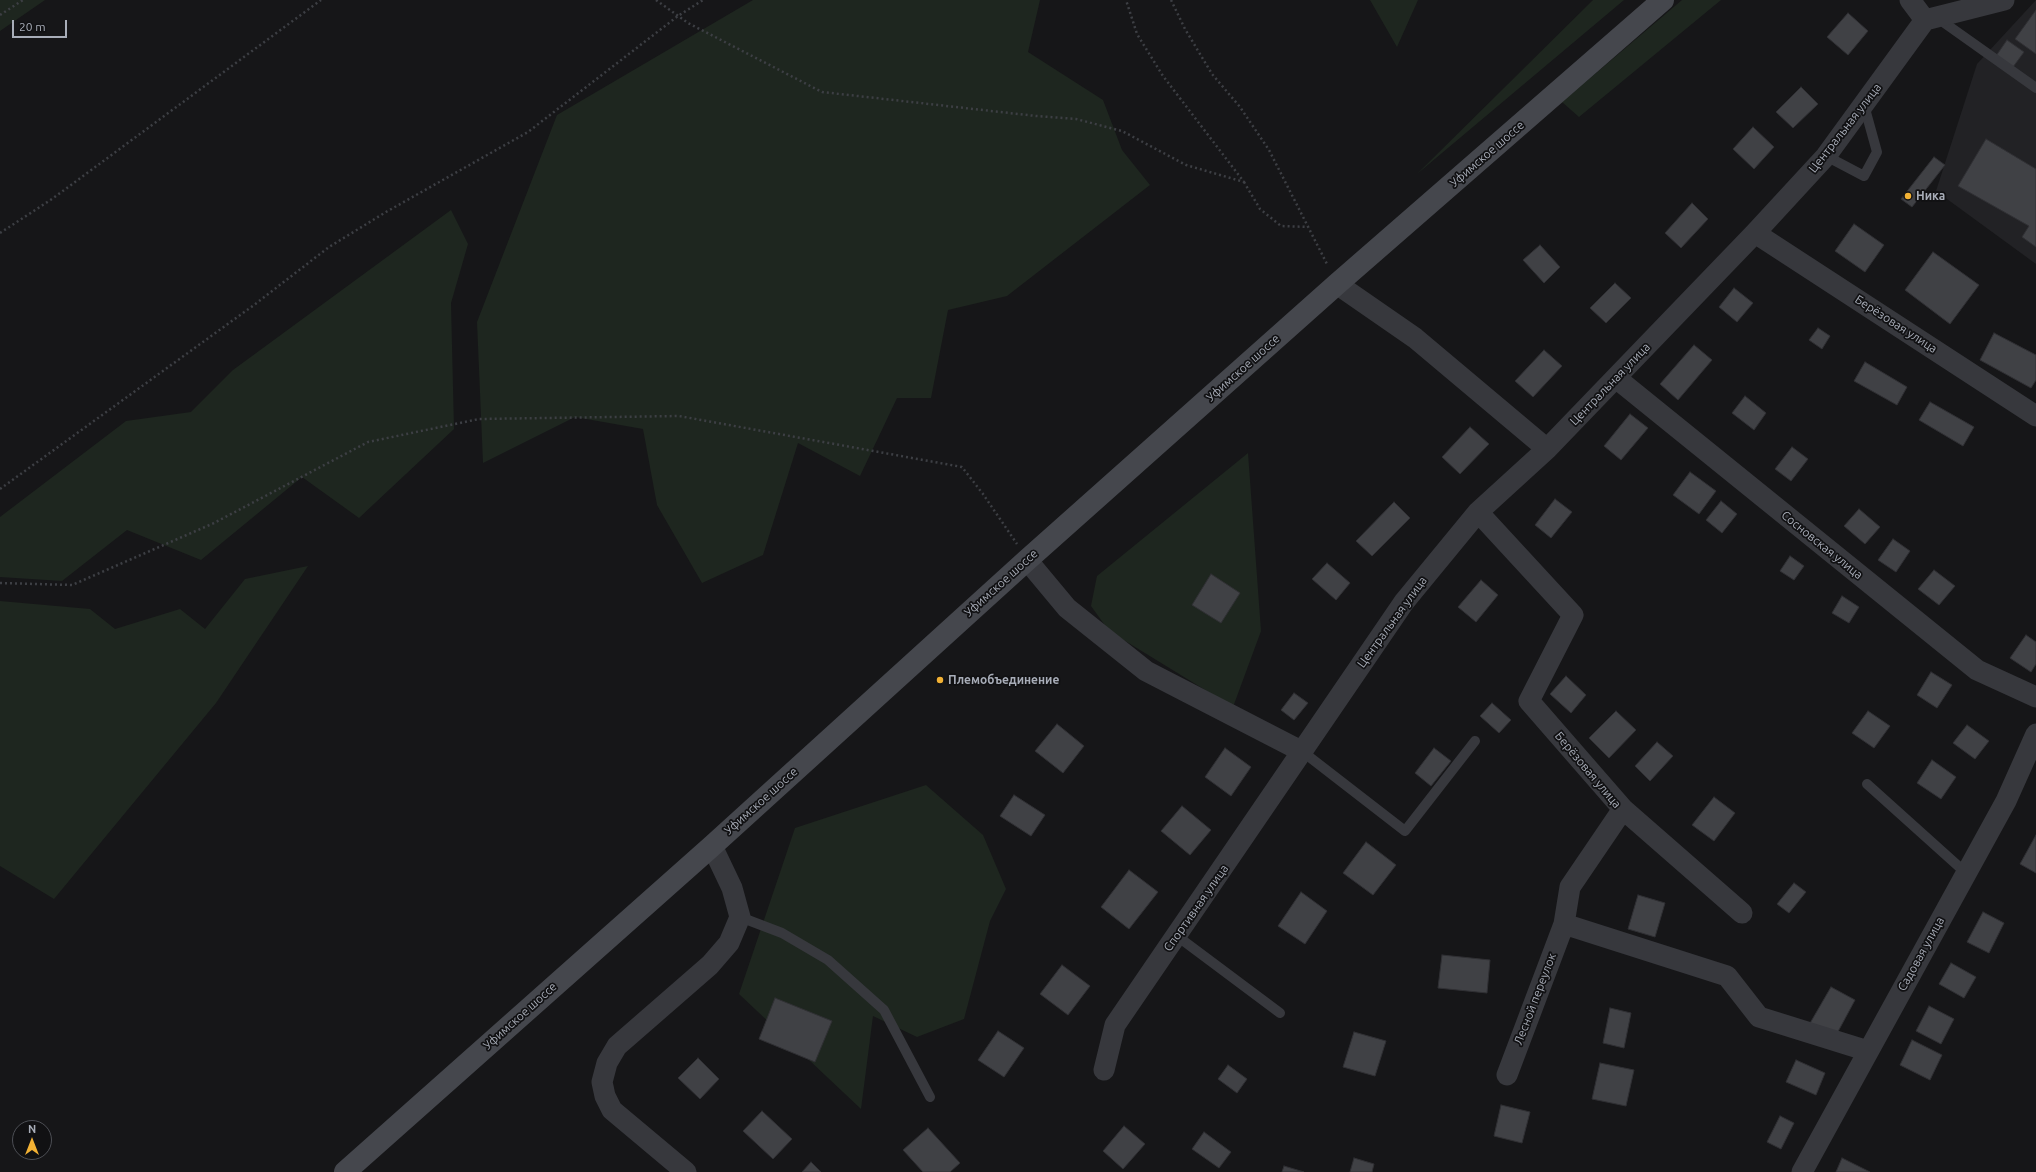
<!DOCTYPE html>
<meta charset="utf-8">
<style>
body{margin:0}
#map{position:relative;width:2036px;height:1172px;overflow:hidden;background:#161618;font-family:Ubuntu,sans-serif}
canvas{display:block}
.north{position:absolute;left:12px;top:1120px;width:40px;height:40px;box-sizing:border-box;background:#111113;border:1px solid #4d4f55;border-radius:50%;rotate:0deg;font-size:11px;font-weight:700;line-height:16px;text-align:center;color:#a8adb8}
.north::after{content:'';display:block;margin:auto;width:14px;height:18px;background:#f2b134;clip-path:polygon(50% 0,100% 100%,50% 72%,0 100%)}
.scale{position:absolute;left:12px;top:20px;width:55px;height:18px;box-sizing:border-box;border:2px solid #a8adb8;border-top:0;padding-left:5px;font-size:12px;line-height:14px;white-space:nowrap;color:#a8adb8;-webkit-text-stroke:3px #111113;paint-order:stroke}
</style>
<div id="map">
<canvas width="2036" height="1172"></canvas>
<div class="north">N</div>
<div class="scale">20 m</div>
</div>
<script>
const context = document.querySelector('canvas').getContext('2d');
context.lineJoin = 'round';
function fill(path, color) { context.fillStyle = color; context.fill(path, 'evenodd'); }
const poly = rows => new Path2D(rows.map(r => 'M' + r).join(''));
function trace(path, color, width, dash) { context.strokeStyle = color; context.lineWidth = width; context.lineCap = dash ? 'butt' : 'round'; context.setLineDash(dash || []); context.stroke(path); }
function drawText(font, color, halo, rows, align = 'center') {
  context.font = font + ' Ubuntu,sans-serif'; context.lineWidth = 3.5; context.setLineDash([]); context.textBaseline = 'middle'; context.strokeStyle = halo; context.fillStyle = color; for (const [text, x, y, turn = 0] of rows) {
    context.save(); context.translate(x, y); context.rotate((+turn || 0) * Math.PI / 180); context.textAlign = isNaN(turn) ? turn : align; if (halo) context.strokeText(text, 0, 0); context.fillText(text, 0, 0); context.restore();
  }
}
fill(poly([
 [2036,0,2036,264,1936,191,1977,64]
]), '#222225');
fill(poly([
 [0,0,45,0,0,31],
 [753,0,1040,0,1028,52,1103,100,1122,150,1150,185,1007,296,948,310,931,398,897,398,860,476,798,443,763,555,702,583,657,505,643,429,575,417,483,463,477,322,557,115],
 [1370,0,1418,0,1397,47],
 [1593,0,1624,0,1417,174],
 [1682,0,1721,0,1579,117,1562,102],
 [451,210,468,244,451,303,454,429,359,518,302,477,201,560,127,530,62,581,0,577,0,517,126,421,191,412,233,370],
 [1248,453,1261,631,1233,707,1109,631,1091,606,1097,576],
 [308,566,216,703,54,899,0,866,0,601,90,609,115,629,180,609,205,629,245,579],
 [926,785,983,835,1006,889,990,921,964,1019,917,1037,873,1016,861,1109,739,994,795,828]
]), '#1e261f');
const building = poly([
 [2036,10,2036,54,2015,39,2036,10],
 [1848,13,1868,31,1848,55,1827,37,1848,13],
 [2007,40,2024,52,2013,67,1996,56,2007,40],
 [1801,87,1818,104,1793,128,1776,112,1801,87],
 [1753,127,1774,147,1754,169,1733,149,1753,127],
 [1986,139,2036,169,2036,247,2022,237,2029,226,1958,186,1986,139],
 [1934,157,1945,165,1912,207,1901,199,1934,157],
 [1692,203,1708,219,1681,248,1665,233,1692,203],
 [1854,224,1884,245,1865,272,1835,251,1854,224],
 [1540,245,1560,267,1544,283,1523,260,1540,245],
 [1933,252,1979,285,1950,324,1905,290,1933,252],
 [1615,283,1631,298,1606,323,1590,308,1615,283],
 [1734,288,1753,303,1737,322,1719,307,1734,288],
 [1818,328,1830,336,1822,349,1809,340,1818,328],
 [1994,333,2036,355,2036,380,2031,388,1980,360,1994,333],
 [1694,345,1712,360,1678,400,1660,384,1694,345],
 [1544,350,1562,366,1533,397,1515,381,1544,350],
 [1865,362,1907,387,1897,405,1854,381,1865,362],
 [1745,396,1766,413,1754,430,1732,413,1745,396],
 [1930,402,1974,427,1963,446,1919,420,1930,402],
 [1630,414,1648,428,1621,460,1604,446,1630,414],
 [1470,427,1489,444,1460,474,1442,457,1470,427],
 [1792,447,1808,459,1791,481,1775,469,1792,447],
 [1690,472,1716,491,1699,514,1673,495,1690,472],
 [1555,499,1572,512,1551,538,1535,525,1555,499],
 [1721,501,1737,514,1722,533,1706,520,1721,501],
 [1394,502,1410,518,1372,556,1356,541,1394,502],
 [1859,509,1880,527,1865,544,1844,526,1859,509],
 [1893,539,1910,551,1896,572,1878,560,1893,539],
 [1790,556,1804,566,1794,580,1780,571,1790,556],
 [1327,563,1350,583,1336,600,1312,579,1327,563],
 [1934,570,1955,586,1939,605,1918,589,1934,570],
 [1211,574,1240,593,1221,623,1192,605,1211,574],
 [1481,580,1498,595,1476,622,1458,607,1481,580],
 [1842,596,1859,607,1849,623,1832,613,1842,596],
 [2026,635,2036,642,2036,664,2031,672,2010,658,2026,635],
 [1931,672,1952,685,1937,708,1917,695,1931,672],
 [1566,676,1586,695,1571,713,1550,694,1566,676],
 [1294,693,1308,703,1294,720,1281,710,1294,693],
 [1492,703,1511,720,1499,733,1480,716,1492,703],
 [1616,711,1636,730,1609,758,1589,738,1616,711],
 [1868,711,1890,726,1874,748,1852,733,1868,711],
 [1057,724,1084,746,1063,773,1035,751,1057,724],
 [1967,725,1989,741,1975,759,1953,743,1967,725],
 [1657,742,1673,756,1650,781,1635,766,1657,742],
 [1225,748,1251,767,1231,796,1205,777,1225,748],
 [1434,748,1451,761,1431,786,1415,773,1434,748],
 [1932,760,1956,777,1941,799,1917,783,1932,760],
 [1014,795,1045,815,1031,836,1000,816,1014,795],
 [1714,797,1735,813,1714,841,1692,825,1714,797],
 [1182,806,1211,830,1190,855,1161,831,1182,806],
 [2036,835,2036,873,2020,864,2036,835],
 [1366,842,1396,865,1373,895,1343,873,1366,842],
 [1129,870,1158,892,1129,929,1101,907,1129,870],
 [1794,883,1806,892,1789,913,1777,904,1794,883],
 [1301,892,1327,911,1305,944,1278,926,1301,892],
 [1638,895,1665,903,1655,937,1628,929,1638,895],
 [1983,912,2004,923,1989,953,1967,942,1983,912],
 [1442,955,1490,960,1487,993,1438,988,1442,955],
 [1951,963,1976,977,1964,998,1939,984,1951,963],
 [1062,965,1090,986,1068,1015,1040,994,1062,965],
 [1831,987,1855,1000,1834,1039,1809,1025,1831,987],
 [775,998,832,1021,815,1062,759,1039,775,998],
 [1929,1006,1954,1019,1941,1044,1916,1031,1929,1006],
 [1610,1008,1631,1013,1624,1048,1603,1043,1610,1008],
 [998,1031,1024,1048,1004,1077,978,1060,998,1031],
 [1354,1032,1386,1041,1375,1076,1343,1067,1354,1032],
 [1912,1040,1942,1055,1930,1080,1900,1065,1912,1040],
 [698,1058,719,1079,700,1099,678,1078,698,1058],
 [1796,1060,1825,1073,1816,1095,1786,1082,1796,1060],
 [1600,1063,1634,1070,1626,1106,1592,1099,1600,1063],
 [1228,1065,1247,1079,1237,1093,1218,1079,1228,1065],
 [1501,1105,1530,1112,1522,1143,1494,1136,1501,1105],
 [762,1111,792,1139,773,1159,743,1131,762,1111],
 [1780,1116,1794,1123,1781,1149,1767,1142,1780,1116],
 [1124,1126,1145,1144,1123,1169,1103,1151,1124,1126],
 [928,1128,960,1163,950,1172,923,1172,903,1150,928,1128],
 [1204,1132,1231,1152,1219,1168,1192,1149,1204,1132],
 [1354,1158,1374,1164,1372,1172,1350,1172,1354,1158],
 [1842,1158,1870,1172,1836,1172,1842,1158],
 [811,1162,821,1172,802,1172,811,1162],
 [1284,1166,1304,1172,1282,1172,1284,1166]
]);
fill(building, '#404145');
trace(building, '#303034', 1);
trace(poly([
 [656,0,688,23,822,92,1036,116,1076,119,1122,131,1186,165,1244,182,1163,76,1137,34,1126,0],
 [1171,0,1185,29,1212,74,1240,107,1269,150,1328,266],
 [0,15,23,0],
 [1244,182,1260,209,1281,226,1308,227],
 [0,233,52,199,321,0],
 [0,489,254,305,329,247,386,212,528,132,678,16,703,0],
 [0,583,72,585,214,523,368,442,479,419,679,416,962,467,983,494,1017,544]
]), '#3d3f44', 2.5, [2, 3]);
trace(poly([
 [1936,17,2036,88],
 [1826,156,1864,176,1877,152,1864,105],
 [1303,752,1405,831,1475,741],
 [1867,784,1966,873],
 [740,917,782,933,828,960,884,1010,930,1097],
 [1177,936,1280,1013]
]), '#37383d', 10);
trace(poly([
 [1910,0,1925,20],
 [1925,20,2004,0],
 [1755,233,2036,416],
 [1337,284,1415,338,1547,449],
 [1616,378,1977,670,2036,697],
 [1478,512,1573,615,1529,701,1623,809,1570,887,1564,924,1727,976,1759,1017,1868,1051],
 [1027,560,1067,608,1146,671,1303,752],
 [1623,809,1742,913],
 [1104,1070,1115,1025,1404,602,1478,512,1547,449,1755,233,1826,156,1925,20],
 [1507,1075,1564,924],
 [686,1172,612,1110,605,1096,602,1082,607,1063,617,1046,710,965,729,943,740,917,732,888,712,846],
 [1802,1172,2006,801,2036,734]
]), '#37383d', 21);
trace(poly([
 [345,1172,712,846,1027,560,1337,284,1663,0]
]), '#45474d', 22);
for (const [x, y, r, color] of [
 [1908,196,4,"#f2b134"],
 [940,680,4,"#f2b134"]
]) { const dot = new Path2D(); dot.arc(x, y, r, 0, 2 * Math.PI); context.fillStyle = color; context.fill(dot); trace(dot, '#111113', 1.5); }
drawText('12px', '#a8adb8', '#111113', [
 ["Центральная улица",1845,128,-52],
 ["Уфимское шоссе",1487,154,-41],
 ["Берёзовая улица",1896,324,33],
 ["Уфимское шоссе",1243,368,-42],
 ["Центральная улица",1610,384,-46],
 ["Сосновская улица",1822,545,39],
 ["Уфимское шоссе",1001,583,-42],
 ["Центральная улица",1392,622,-54],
 ["Берёзовая улица",1588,770,50],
 ["Уфимское шоссе",761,801,-42],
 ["Спортивная улица",1196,908,-55],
 ["Садовая улица",1921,954,-61],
 ["Лесной переулок",1535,999,-69],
 ["Уфимское шоссе",520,1016,-42]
]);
drawText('bold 12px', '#a8adb8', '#111113', [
 ["Ника",1916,196],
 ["Племобъединение",948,680]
], 'left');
</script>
